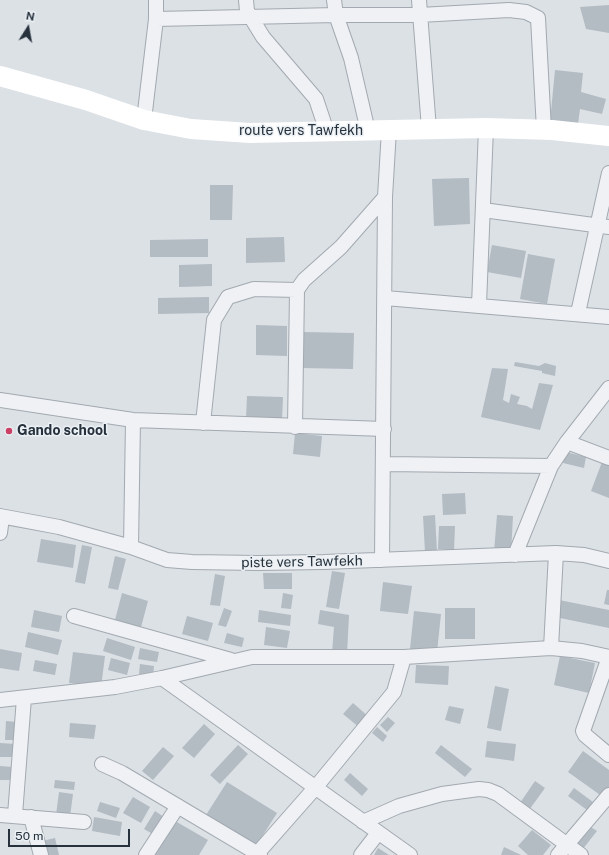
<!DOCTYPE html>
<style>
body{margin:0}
#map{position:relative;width:609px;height:855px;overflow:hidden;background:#dce1e6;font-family:"Public Sans",sans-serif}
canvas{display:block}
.north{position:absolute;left:8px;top:8px;width:40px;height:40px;-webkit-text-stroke:3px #ebf0f4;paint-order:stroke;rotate:11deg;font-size:11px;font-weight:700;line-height:16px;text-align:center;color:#26313c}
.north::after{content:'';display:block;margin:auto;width:14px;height:18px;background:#26313c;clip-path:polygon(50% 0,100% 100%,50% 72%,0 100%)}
.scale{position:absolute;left:8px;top:829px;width:122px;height:18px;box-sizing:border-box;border:2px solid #26313c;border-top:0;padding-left:5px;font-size:12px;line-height:14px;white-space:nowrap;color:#26313c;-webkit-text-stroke:3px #ebf0f4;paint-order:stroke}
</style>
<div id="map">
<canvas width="609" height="855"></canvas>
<div class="north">N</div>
<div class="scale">50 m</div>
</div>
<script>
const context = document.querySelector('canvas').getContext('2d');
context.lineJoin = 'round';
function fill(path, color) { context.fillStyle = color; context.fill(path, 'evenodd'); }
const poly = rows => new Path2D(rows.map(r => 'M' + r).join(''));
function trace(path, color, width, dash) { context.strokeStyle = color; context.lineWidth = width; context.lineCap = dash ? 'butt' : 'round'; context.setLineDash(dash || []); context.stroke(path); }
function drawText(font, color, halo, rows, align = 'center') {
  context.font = font + ' "Public Sans",sans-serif'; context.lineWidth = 3; context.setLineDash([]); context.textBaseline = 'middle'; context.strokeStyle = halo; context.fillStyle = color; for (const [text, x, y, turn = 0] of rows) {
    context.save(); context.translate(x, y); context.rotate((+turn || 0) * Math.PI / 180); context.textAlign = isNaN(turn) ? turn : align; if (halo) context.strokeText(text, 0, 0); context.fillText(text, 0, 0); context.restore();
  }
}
fill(poly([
 [609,5,609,33,586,29,580,7],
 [555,70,583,73,581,92,606,99,602,114,580,109,578,124,550,122],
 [469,178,470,224,434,226,432,179],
 [210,185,233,185,232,220,210,220],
 [284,237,285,262,246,263,246,238],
 [208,239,208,257,150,257,150,240],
 [492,245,526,251,521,278,487,272],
 [528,254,555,259,547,304,520,299],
 [212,264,212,286,179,287,179,265],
 [209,297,209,313,158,314,158,298],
 [256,325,287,326,287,356,256,355],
 [302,332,354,333,353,369,301,368],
 [515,362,539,366,545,363,556,366,555,376,542,373,542,371,514,366],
 [492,368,508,369,503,400,509,403,511,394,520,397,517,404,527,406,532,409,539,383,553,385,540,430,481,417],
 [247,396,283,397,282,420,246,419],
 [295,433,322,436,320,457,293,454],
 [566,452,586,457,584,468,563,463],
 [602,462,609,465,609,498,591,491],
 [465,493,466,514,443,515,442,494],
 [435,515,437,552,425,552,423,516],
 [497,515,513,516,511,554,494,552],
 [439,526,455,526,454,550,438,549],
 [41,539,76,545,73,568,37,562],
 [82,545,92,547,85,584,75,582],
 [115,556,126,559,118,590,108,588],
 [332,571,345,573,339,609,326,607],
 [263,573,292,573,292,589,264,589],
 [215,574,225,576,220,606,210,605],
 [383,582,412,586,408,614,380,611],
 [607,590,609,590,609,605,604,604],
 [122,593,148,601,140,631,114,624],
 [283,593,293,595,291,609,281,608],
 [559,600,609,610,609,628,555,617],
 [224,608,232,611,226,627,218,625],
 [445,608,475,608,475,639,445,639],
 [34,610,62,616,59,632,31,627],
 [259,610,291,615,290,626,258,622],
 [320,610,349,615,347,654,332,653,334,627,318,624],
 [414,611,441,614,437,652,410,649],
 [187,616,213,623,208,641,182,634],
 [266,627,290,631,287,648,264,645],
 [28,632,62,640,58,655,25,647],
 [227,633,244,638,242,647,224,643],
 [107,638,135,647,131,660,103,651],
 [140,648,159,652,157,662,138,659],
 [0,649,22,653,19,671,0,668],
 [73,652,105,656,101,687,69,683],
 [560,656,595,663,589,693,554,685],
 [111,658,130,663,127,675,108,670],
 [35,660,57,664,55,675,33,671],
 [140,664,154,666,153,676,139,674],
 [416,665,449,666,448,685,415,683],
 [495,686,509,689,501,731,487,728],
 [353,703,369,717,360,728,343,714],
 [449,706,464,709,460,724,445,720],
 [388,717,395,723,387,732,380,725],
 [6,721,16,722,15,740,5,740],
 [70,723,96,725,94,739,69,737],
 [204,724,215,734,194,758,182,748],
 [377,727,387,736,383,742,372,733],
 [487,741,516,744,514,761,485,757],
 [0,743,16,744,16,757,0,757],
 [238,745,248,754,220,784,210,775],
 [441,745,472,769,465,777,435,753],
 [163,747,174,756,153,780,142,771],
 [583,751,609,770,609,790,603,797,568,772],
 [0,766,12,767,12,780,0,780],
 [350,773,368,789,362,796,344,780],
 [55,780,75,782,74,790,54,788],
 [535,781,545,788,529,810,520,803],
 [227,782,277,813,256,846,206,815],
 [574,788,593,802,587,810,568,796],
 [59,792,73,794,70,817,56,815],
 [133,797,150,807,141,823,123,813],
 [100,802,120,808,116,818,97,811],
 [155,811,167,819,156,836,144,829],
 [94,817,122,822,120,836,92,831],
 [175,821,208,840,199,855,155,855],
 [589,826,597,831,582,850,575,845],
 [532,830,551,845,543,855,528,855,518,846],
 [55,838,59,855,45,855,42,841],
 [504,847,521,855,501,855],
 [378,848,389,855,374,855]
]), '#b3bbc3');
const street = poly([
 [246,0,247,11,263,37,316,99,327,132],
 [334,0,336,15,351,58,368,131],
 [419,0,429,129],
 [156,19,336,15,420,15,509,10,526,12,538,18,544,130],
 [144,120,156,19,156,0],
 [483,210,609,227],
 [385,298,609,317],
 [479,305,486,128],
 [578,313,609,173],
 [0,400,133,420,384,429],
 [203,423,214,320,228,297,254,289,297,290],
 [295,427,297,290,304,280,341,247,385,197],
 [567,442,609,458],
 [384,464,551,466],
 [0,516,59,527,131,547,167,560,192,562,257,563,324,562,556,553,584,555,609,561],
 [0,533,2,517],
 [131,547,133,420],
 [515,555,551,466,567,442,609,388],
 [382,560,385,197,389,130],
 [74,616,231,660],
 [551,648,556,553],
 [609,657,583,731,585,735,609,755],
 [162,678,410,855],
 [0,700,115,687,162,678,252,657,404,657,551,648,582,651,609,657],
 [102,764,122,773,260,855],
 [0,815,84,822],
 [15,815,24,698],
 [31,817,41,855],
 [363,822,399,806,442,794,479,789,488,790,498,794,581,855],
 [146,855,178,806],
 [256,855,315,788,394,692,404,657],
 [361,855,378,833],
 [558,855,609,795]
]);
trace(street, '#a2a9b0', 16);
trace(street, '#eff1f5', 14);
trace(poly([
 [0,76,86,100,144,120,191,129,250,133,486,128,552,130,609,136]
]), '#fff', 20);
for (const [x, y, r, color] of [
 [9,431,4,"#cc4065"]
]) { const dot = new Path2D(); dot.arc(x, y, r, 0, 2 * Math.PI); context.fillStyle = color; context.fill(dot); trace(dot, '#ebf0f4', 1.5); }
drawText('14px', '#26313c', '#ebf0f4', [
 ["route vers Tawfekh",301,131],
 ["piste vers Tawfekh",302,562,-1]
]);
drawText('bold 14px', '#26313c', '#ebf0f4', [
 ["Gando school",17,431]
], 'left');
</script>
